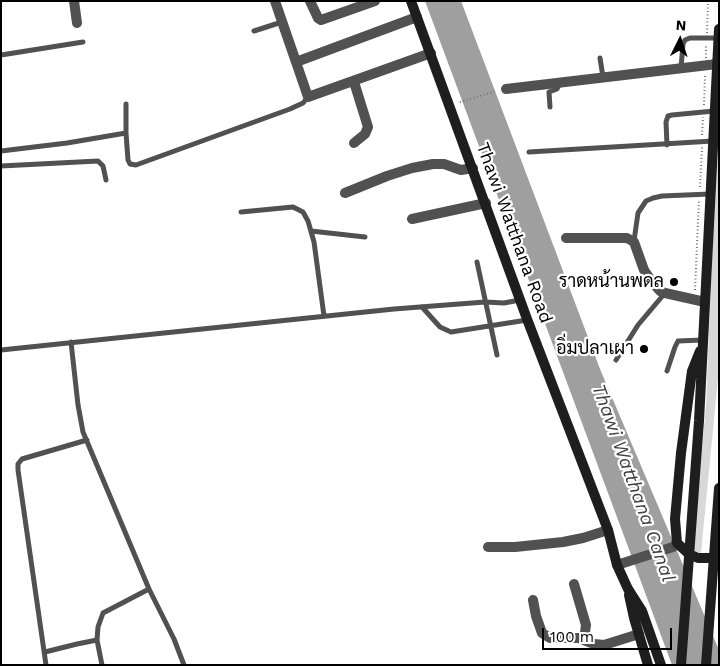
<!DOCTYPE html>
<meta charset="utf-8">
<style>
body{margin:0}
#map{position:relative;width:720px;height:666px;overflow:hidden;background:#fff;font-family:"Work Sans",sans-serif}
canvas{display:block}
.frame{position:absolute;inset:0;border:2px solid #000;pointer-events:none}
.north{position:absolute;left:655px;top:15px;width:50px;height:50px;-webkit-text-stroke:4px #fff;paint-order:stroke;rotate:4deg;font-size:14px;font-weight:700;line-height:20px;text-align:center;color:#000}
.north::after{content:'';display:block;margin:auto;width:18px;height:22px;background:#000;clip-path:polygon(50% 0,100% 100%,50% 72%,0 100%)}
.scale{position:absolute;left:542px;top:628px;width:130px;height:22px;box-sizing:border-box;border:2px solid #000;border-top:0;padding-left:6px;font-size:15px;line-height:18px;white-space:nowrap;color:#000;-webkit-text-stroke:4px #fff;paint-order:stroke}
</style>
<div id="map">
<canvas width="720" height="666"></canvas>
<div class="frame"></div>
<div class="north">N</div>
<div class="scale">100 m</div>
</div>
<script>
const context = document.querySelector('canvas').getContext('2d');
context.lineJoin = 'round';
function fill(path, color) { context.fillStyle = color; context.fill(path, 'evenodd'); }
const poly = rows => new Path2D(rows.map(r => 'M' + r).join(''));
function trace(path, color, width, dash) { context.strokeStyle = color; context.lineWidth = width; context.lineCap = dash ? 'butt' : 'round'; context.setLineDash(dash || []); context.stroke(path); }
function drawText(font, color, halo, rows, align = 'center') {
  context.font = font + ' "Work Sans",Sarabun,sans-serif'; context.lineWidth = 4.5; context.setLineDash([]); context.textBaseline = 'middle'; context.strokeStyle = halo; context.fillStyle = color; for (const [text, x, y, turn = 0] of rows) {
    context.save(); context.translate(x, y); context.rotate((+turn || 0) * Math.PI / 180); context.textAlign = isNaN(turn) ? turn : align; if (halo) context.strokeText(text, 0, 0); context.fillText(text, 0, 0); context.restore();
  }
}
fill(poly([
 [719,136,719,368,701,553,693,551,706,405,714,209]
]), '#d8d8d8');
fill(poly([
 [425,1,461,1,600,369,719,650,719,665,672,665]
]), '#9f9f9f');
trace(poly([
 [707,33,708,1],
 [706,58,706,45],
 [460,102,496,91],
 [704,105,705,75],
 [702,135,703,117],
 [700,187,702,147],
 [695,290,699,200]
]), '#737373', 2, [1, 2.5]);
trace(poly([
 [254,31,282,22],
 [1,55,83,42],
 [600,58,603,77],
 [681,68,683,44,685,40,690,38,718,38],
 [550,107,549,92,557,89,560,83],
 [126,133,126,104],
 [667,145,666,122,668,116,672,115,714,111],
 [1,151,67,143,126,133,128,160,130,164,136,165,290,109,303,103,308,97],
 [529,152,713,141],
 [1,166,98,161,103,166,106,180],
 [241,212,293,207,303,212,308,221,314,242,324,316],
 [311,231,365,237],
 [634,241,638,213,646,201,653,198,662,196,710,194],
 [477,262,497,355],
 [422,307,440,327,451,332,527,320],
 [71,342,78,405,83,432,149,589,174,639,184,665],
 [1,350,394,309,485,302,504,303,520,300],
 [616,360,638,325,665,293],
 [667,371,675,347,678,341,703,340],
 [97,640,98,627,103,613,149,589],
 [45,652,77,644,97,640,102,665],
 [46,665,18,470,18,464,22,459,87,440]
]), '#515151', 5);
trace(poly([
 [74,1,77,23],
 [275,1,296,62,417,17],
 [310,1,318,18,321,20,375,1],
 [296,62,308,97,431,53],
 [354,82,368,127,365,134,354,143],
 [506,89,717,64],
 [345,193,387,176,412,168,433,164,444,164,461,170,473,168],
 [412,219,486,203],
 [566,238,627,238,634,242,644,270,652,282,660,291,665,293,705,302],
 [488,547,515,547,563,542,583,538,608,530],
 [617,565,673,547,677,543],
 [574,584,586,625,584,640],
 [533,600,536,616,542,633,550,638,579,638,594,644,604,645,639,634]
]), '#515151', 10);
trace(poly([
 [411,1,527,319,608,530,617,565,628,589,642,611,661,665],
 [700,351,692,371,681,453,675,519,677,543,689,554,698,558,719,558],
 [629,595,634,618,648,665],
 [681,665,699,421,719,29],
 [706,665,719,488]
]), '#1e1e1e', 10);
for (const [x, y, r, color] of [
 [674,282,5,"#000"],
 [644,349,5,"#000"]
]) { const dot = new Path2D(); dot.arc(x, y, r, 0, 2 * Math.PI); context.fillStyle = color; context.fill(dot); trace(dot, '#fff', 2); }
drawText('18px', '#000', '#fff', [
 ["Thawi Watthana Road",514,233,70]
]);
drawText('18px', '#000', '#fff', [
 ["ราดหน้านพดล",664,282],
 ["อิ่มปลาเผา",634,349]
], 'right');
drawText('italic 19px', '#404040', '#fff', [
 ["Thawi Watthana Canal",633,483,70]
]);
</script>
